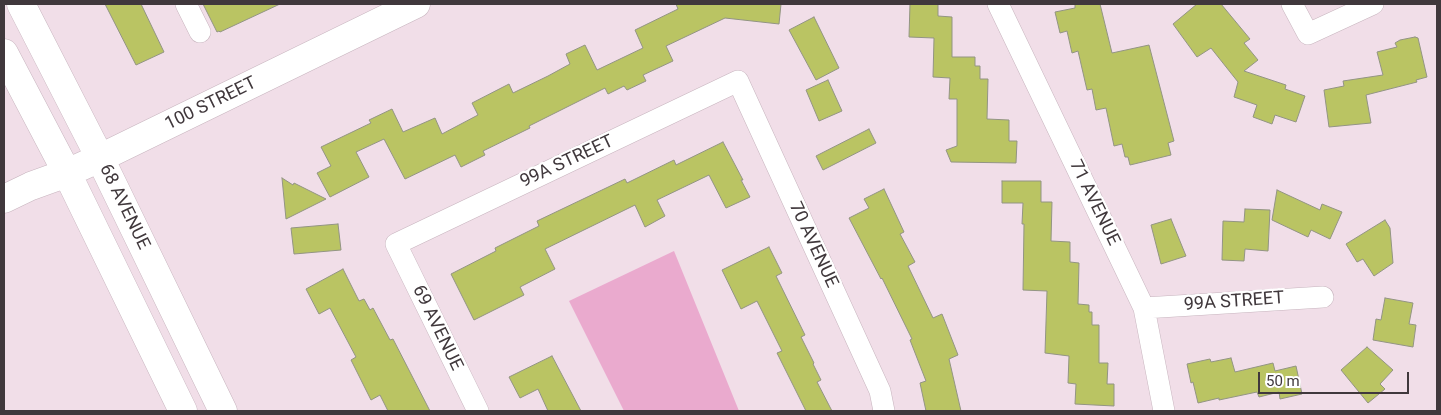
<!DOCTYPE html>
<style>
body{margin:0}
#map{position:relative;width:1441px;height:415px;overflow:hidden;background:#f1dee8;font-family:Roboto,sans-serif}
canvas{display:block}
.frame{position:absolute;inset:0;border:5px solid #40383c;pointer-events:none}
.scale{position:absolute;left:1258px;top:372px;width:151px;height:22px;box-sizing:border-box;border:2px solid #40383c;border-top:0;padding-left:6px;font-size:15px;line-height:18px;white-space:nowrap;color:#40383c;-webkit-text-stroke:4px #fff;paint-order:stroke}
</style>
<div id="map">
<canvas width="1441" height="415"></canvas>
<div class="frame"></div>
<div class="scale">50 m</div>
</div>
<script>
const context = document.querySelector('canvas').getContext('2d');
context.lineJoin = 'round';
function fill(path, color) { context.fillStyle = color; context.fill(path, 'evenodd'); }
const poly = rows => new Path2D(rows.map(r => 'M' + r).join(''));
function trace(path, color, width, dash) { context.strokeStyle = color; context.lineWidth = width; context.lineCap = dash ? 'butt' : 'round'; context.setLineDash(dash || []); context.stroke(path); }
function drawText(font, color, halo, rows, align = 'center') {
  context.font = font + ' Roboto,sans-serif'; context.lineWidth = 4.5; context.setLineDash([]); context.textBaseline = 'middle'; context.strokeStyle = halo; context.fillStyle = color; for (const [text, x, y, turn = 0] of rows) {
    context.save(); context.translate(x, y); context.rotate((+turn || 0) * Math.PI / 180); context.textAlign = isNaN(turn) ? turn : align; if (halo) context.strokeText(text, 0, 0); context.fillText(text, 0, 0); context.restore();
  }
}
fill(poly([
 [674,251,739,411,624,411,569,301]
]), '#eaaace');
const building = poly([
 [105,4,141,4,164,52,136,65,105,4],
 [203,4,280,4,220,32,219,31,217,32,203,4],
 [676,4,781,4,779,24,725,18,666,46,673,61,643,75,646,81,627,90,624,86,608,94,605,88,529,126,530,128,483,151,485,155,461,167,455,155,405,179,384,139,356,152,369,177,330,197,317,173,331,166,321,147,371,123,369,120,392,109,403,132,435,118,442,134,478,115,472,103,509,84,513,93,548,76,570,64,566,54,585,45,597,70,643,48,635,30,678,9,676,4],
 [910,4,938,4,938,16,952,17,952,57,975,57,975,66,980,66,980,79,988,79,987,119,1009,120,1009,141,1017,141,1016,163,951,162,946,150,957,146,957,99,949,99,950,78,933,77,934,38,909,37,910,4],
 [1075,4,1100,4,1112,53,1149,45,1174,141,1168,143,1171,155,1130,165,1128,157,1125,157,1122,144,1114,146,1106,108,1096,110,1092,89,1087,90,1078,51,1072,53,1067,31,1060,33,1055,12,1075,8,1075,4],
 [1197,4,1221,4,1250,39,1244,43,1258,60,1244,71,1286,85,1285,89,1305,96,1296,122,1275,115,1272,124,1253,117,1257,105,1234,97,1238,82,1211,48,1197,57,1173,24,1197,4],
 [814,17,839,68,816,80,789,30,814,17],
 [1415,37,1418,38,1427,77,1416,80,1417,82,1366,95,1371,123,1329,127,1324,90,1344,86,1343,81,1383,75,1377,52,1397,47,1395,43,1400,40,1415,37],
 [828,80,842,111,819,121,806,90,828,80],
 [869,129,876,143,823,170,816,156,869,129],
 [723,142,743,180,741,180,750,197,726,208,709,175,657,200,665,216,645,227,635,205,545,249,555,269,520,287,524,295,474,320,451,274,496,251,495,248,539,226,537,221,625,179,627,183,674,160,676,165,723,142],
 [282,178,293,185,294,183,326,199,286,219,282,178],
 [1002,181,1041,181,1041,202,1052,202,1051,241,1070,242,1070,262,1079,263,1078,304,1089,305,1089,312,1092,312,1092,325,1099,325,1099,363,1108,363,1107,384,1114,384,1114,406,1075,404,1076,384,1068,383,1069,356,1045,353,1047,291,1023,290,1024,224,1022,224,1023,203,1002,203,1002,181],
 [884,189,904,232,900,234,915,262,908,266,933,318,942,314,958,355,949,359,961,411,926,411,920,383,926,381,910,340,912,339,882,278,881,279,849,218,869,208,864,199,884,189],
 [1277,190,1320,210,1322,204,1342,212,1330,239,1311,230,1308,237,1272,220,1277,190],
 [1245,209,1270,210,1268,251,1245,249,1244,261,1222,260,1223,221,1244,222,1245,209],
 [1171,219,1186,256,1161,264,1151,225,1171,219],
 [1385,220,1390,228,1393,263,1374,276,1363,259,1357,262,1346,244,1385,220],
 [338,224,341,250,294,254,291,228,338,224],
 [769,247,782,273,776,276,805,335,801,337,814,363,813,364,821,380,817,382,832,411,806,411,777,353,782,351,757,301,741,309,722,270,769,247],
 [343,269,359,301,364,299,370,310,373,308,390,340,393,339,430,411,388,411,380,395,371,400,351,360,356,357,330,308,319,314,306,289,343,269],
 [1385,298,1413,303,1409,324,1416,325,1413,347,1373,340,1376,319,1381,320,1385,298],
 [1367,347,1393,370,1380,384,1385,389,1368,403,1341,370,1367,347],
 [552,356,581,411,548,411,538,389,520,398,509,377,552,356],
 [1231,358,1235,372,1273,363,1275,371,1296,366,1302,394,1280,399,1279,392,1259,397,1257,392,1219,400,1219,398,1198,403,1193,382,1191,383,1187,364,1210,359,1211,362,1231,358]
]);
fill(building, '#bac463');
trace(building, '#929483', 1);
const street = poly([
 [186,4,200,32],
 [998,4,1144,308,1164,411],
 [1292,4,1308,34,1373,4],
 [1144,308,1323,297],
 [478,411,396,244,738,81,880,391,884,411]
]);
const secondary = poly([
 [21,4,100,158,223,411],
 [4,53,67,173,183,411],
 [4,199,31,186,67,173,100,158,416,4]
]);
trace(street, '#c7b4be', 22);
trace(secondary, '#c7b4be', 29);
trace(street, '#fff', 21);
trace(secondary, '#fff', 28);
drawText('18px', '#40383c', '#fff', [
 ["100 STREET",211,104,-26],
 ["99A STREET",567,162,-25],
 ["71 AVENUE",1094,203,64],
 ["68 AVENUE",124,207,64],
 ["70 AVENUE",813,245,65],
 ["99A STREET",1234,302,-4],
 ["69 AVENUE",437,328,64]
]);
</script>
